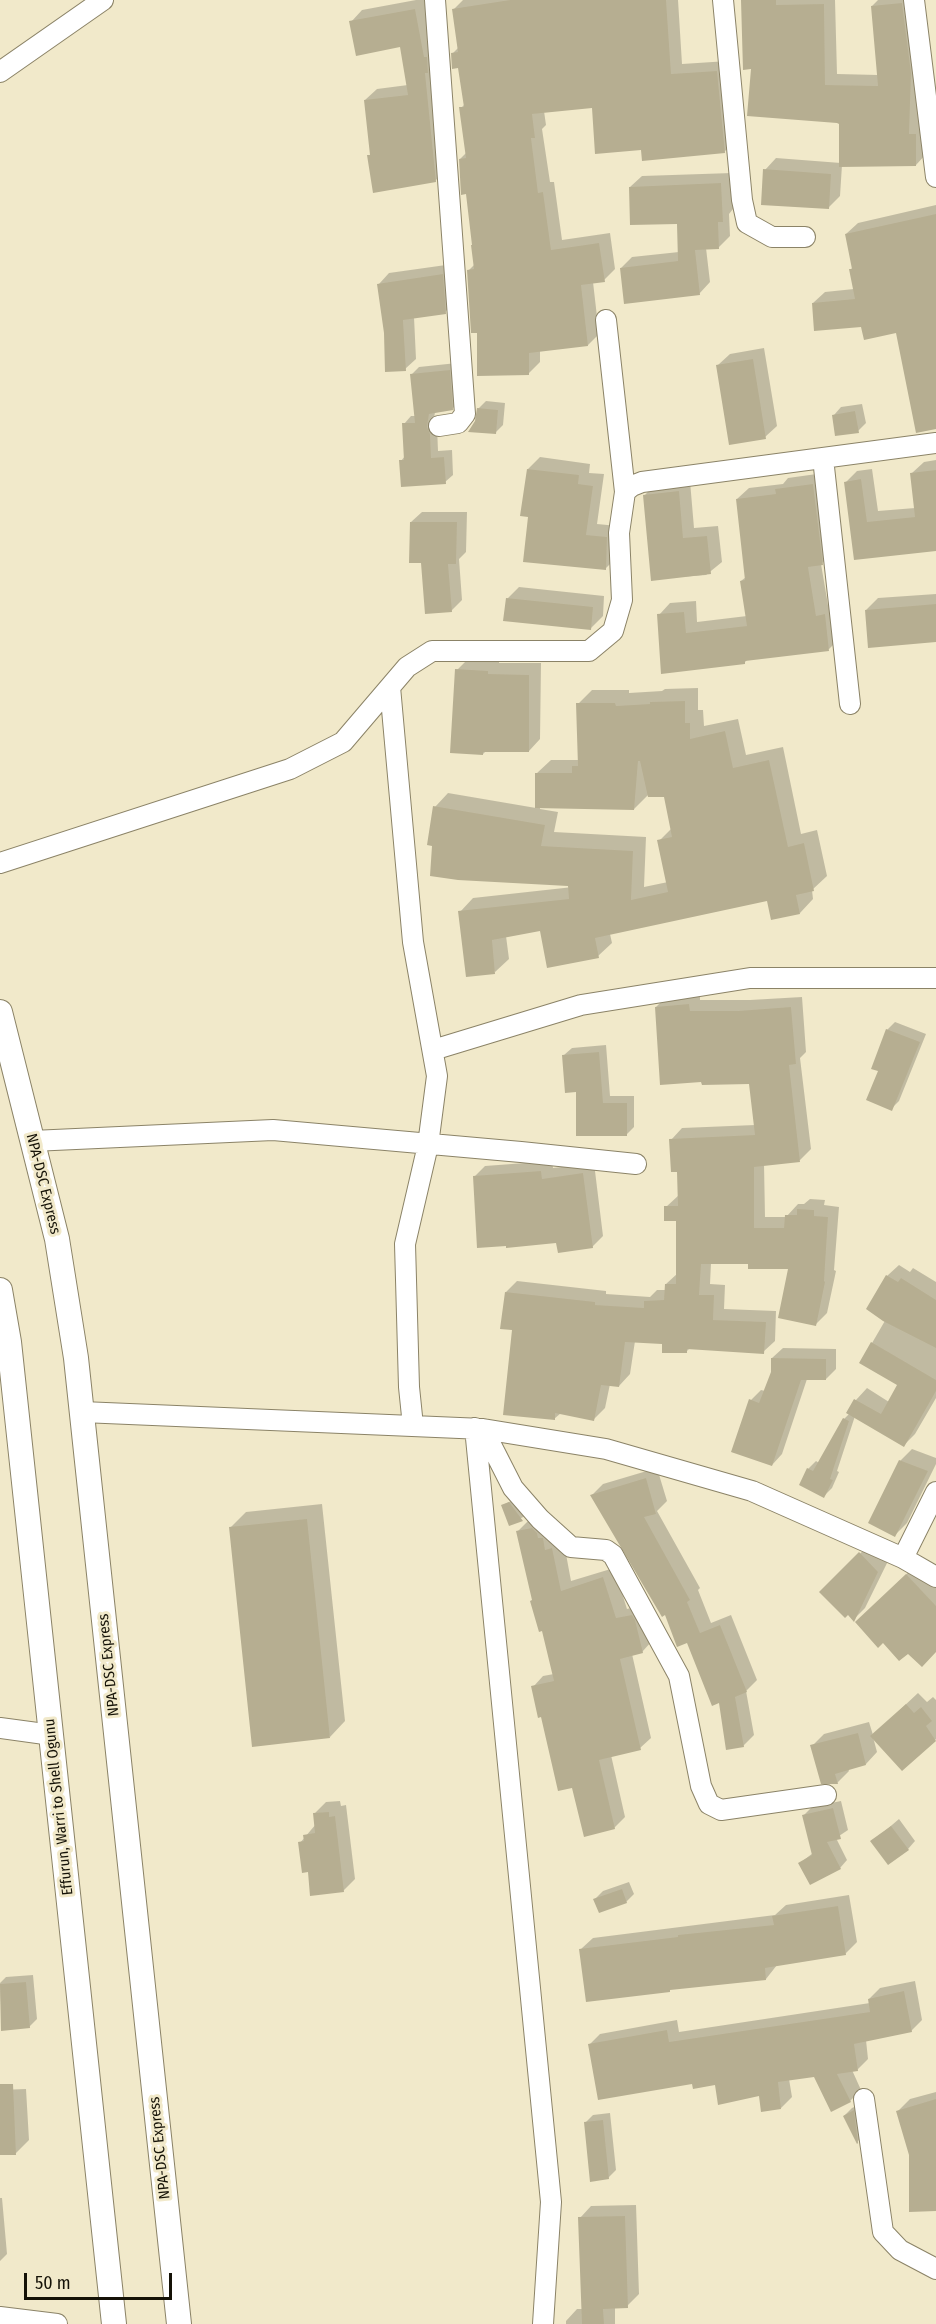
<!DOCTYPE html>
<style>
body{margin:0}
#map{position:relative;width:936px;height:2324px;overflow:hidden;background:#f1e9ca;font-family:"Fira Sans Condensed",sans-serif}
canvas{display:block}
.scale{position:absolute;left:24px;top:2273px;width:148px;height:27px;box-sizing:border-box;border:3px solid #151207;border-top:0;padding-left:8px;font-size:18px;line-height:21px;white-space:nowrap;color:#151207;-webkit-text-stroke:4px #f1e9ca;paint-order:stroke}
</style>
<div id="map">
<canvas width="936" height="2324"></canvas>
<div class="scale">50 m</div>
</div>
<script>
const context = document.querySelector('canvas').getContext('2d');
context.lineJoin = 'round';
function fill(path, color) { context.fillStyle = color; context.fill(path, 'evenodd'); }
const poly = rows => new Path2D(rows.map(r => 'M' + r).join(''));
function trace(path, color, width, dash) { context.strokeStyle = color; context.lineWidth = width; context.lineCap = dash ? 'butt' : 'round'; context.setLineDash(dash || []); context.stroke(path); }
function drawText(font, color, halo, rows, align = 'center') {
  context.font = font + ' "Fira Sans Condensed",sans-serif'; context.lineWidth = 6; context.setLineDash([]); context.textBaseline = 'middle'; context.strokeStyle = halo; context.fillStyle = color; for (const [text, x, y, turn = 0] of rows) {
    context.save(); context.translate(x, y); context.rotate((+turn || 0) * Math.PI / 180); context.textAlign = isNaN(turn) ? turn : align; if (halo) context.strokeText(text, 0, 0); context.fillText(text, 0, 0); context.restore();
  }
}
fill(poly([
 [416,0,427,0,447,169,435,181,369,156,371,153,365,100,377,89,408,85,401,46,351,22,362,10],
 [463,0,678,0,682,64,728,61,736,140,724,152,643,149,593,107,544,111,546,125,542,129,550,182,554,182,562,240,610,233,615,269,604,280,593,282,599,334,588,345,540,351,540,362,529,373,478,332,468,271,475,264,467,192,460,159,467,152,461,108,465,104,460,66,452,54,459,47,454,9],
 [742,0,835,0,837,74,878,75,872,6,878,0,915,0,927,153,916,165,842,165,840,196,828,208,765,170,776,158,841,163,840,123,752,68],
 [732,173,733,209,729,214,730,236,718,248,706,248,710,282,699,294,621,268,632,257,679,252,678,222,630,187,642,176],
 [936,205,936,427,897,332,862,325,813,303,825,292,854,289,850,270,853,267,846,234,858,223],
 [453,264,456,301,445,312,414,317,416,359,405,369,386,333,379,284,389,273],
 [764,348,777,426,765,437,718,365,730,354],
 [457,363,460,401,452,409,435,412,434,419,437,426,438,451,452,450,453,475,445,482,401,461,405,456,404,424,411,416,416,416,412,374,419,367],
 [486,401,505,403,503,425,495,433,476,421,478,409],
 [862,404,866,423,858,431,834,415,841,407],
 [540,457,590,464,589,473,604,474,597,524,618,526,617,557,605,569,530,516,528,469],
 [936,460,936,548,855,558,846,482,857,471,872,469,878,511,915,508,912,473,924,462],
 [824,473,834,552,821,564,828,605,836,604,840,638,829,649,748,659,744,663,663,672,659,615,670,603,696,601,697,622,747,616,741,581,746,577,737,499,749,488,783,484,788,478],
 [690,481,694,528,718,526,722,562,706,575,652,579,645,495,655,484],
 [422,512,467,512,466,552,459,559,462,600,451,611,422,562,411,522],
 [519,587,604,596,603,616,591,628,507,599],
 [936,594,936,641,866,610,878,598],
 [469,658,499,660,499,663,541,663,540,739,529,751,486,751,483,754,457,670],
 [698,688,698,710,703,710,704,726,738,719,746,755,783,747,801,834,817,830,827,876,812,890,813,899,800,913,768,900,610,934,612,943,598,956,542,929,506,936,509,959,495,972,460,912,473,898,573,887,435,807,448,793,536,808,537,773,551,760,579,760,578,704,592,690,629,690,629,693,662,691,665,689],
 [649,794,665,796,672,828,659,841,668,882,644,887,646,837,554,832,558,812,540,809,540,807,634,809],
 [700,994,700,1000,750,1000,802,997,806,1052,800,1058,811,1149,800,1160,764,1164,765,1217,786,1217,798,1204,804,1204,810,1199,825,1200,824,1205,839,1207,834,1270,836,1271,827,1313,816,1324,790,1267,750,1263,711,1263,710,1284,725,1285,724,1309,776,1311,775,1341,763,1352,690,1348,686,1352,664,1343,635,1341,630,1374,619,1386,610,1384,605,1408,594,1419,561,1413,554,1419,513,1329,506,1292,517,1281,606,1291,606,1294,650,1297,657,1290,666,1290,666,1284,678,1273,677,1219,666,1207,679,1195,679,1170,671,1140,682,1128,755,1125,750,1083,656,1007,667,996],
 [895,1022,926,1034,899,1101,891,1109,880,1070,887,1030],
 [606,1045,610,1096,634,1096,634,1127,627,1134,577,1091,564,1055,572,1048],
 [552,1161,553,1168,594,1163,603,1236,592,1247,558,1241,474,1177,485,1166],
 [899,1265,910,1272,913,1268,936,1282,936,1398,915,1434,904,1445,855,1416,837,1471,839,1472,832,1488,824,1496,808,1469,816,1461,819,1463,844,1419,850,1413,848,1412,856,1400,867,1388,889,1402,899,1384,861,1362,886,1319,887,1276],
 [783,1348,836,1349,836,1369,826,1379,807,1379,782,1454,772,1465,751,1400,761,1390,765,1391,772,1372,772,1358],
 [912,1449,936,1458,936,1464,907,1523,895,1535,900,1461],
 [657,1468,667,1501,657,1511,700,1588,698,1590,711,1623,731,1615,757,1680,746,1691,754,1735,743,1746,687,1641,666,1613,592,1495,603,1484],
 [513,1500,525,1516,510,1524,503,1505],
 [322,1504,345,1721,330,1737,230,1528,246,1512],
 [543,1518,563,1538,571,1581,614,1568,627,1609,643,1605,652,1641,642,1652,632,1654,651,1738,640,1748,611,1755,625,1817,614,1828,573,1786,542,1715,533,1687,543,1676,554,1674,517,1532,528,1521],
 [872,1542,889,1559,865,1608,854,1619,821,1592],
 [918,1563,936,1582,936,1651,908,1652,883,1641,868,1611],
 [918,1693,927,1702,933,1697,936,1700,936,1739,902,1769,873,1737,877,1752,866,1764,848,1768,849,1771,837,1783,812,1746,824,1734,869,1722,873,1735],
 [340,1801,341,1806,346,1805,355,1879,343,1891,309,1871,300,1843,316,1824,314,1814,326,1802],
 [841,1801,848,1830,836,1838,847,1860,840,1868,800,1863,813,1853,804,1815,812,1807],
 [899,1819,915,1841,908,1849,872,1842],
 [629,1882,634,1894,626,1902,595,1899,603,1891],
 [849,1895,857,1942,845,1954,777,1965,766,1979,672,1988,581,1949,593,1938,775,1915,786,1905],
 [33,1975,37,2019,29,2027,2,2029,0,1983,6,1977],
 [915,1981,922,2020,911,2031,866,2040,868,2059,857,2070,852,2070,861,2090,850,2101,815,2075,789,2079,792,2097,781,2108,760,2094,716,2084,693,2082,589,2045,600,2034,677,2020,679,2032,870,2003,869,1999,880,1988],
 [26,2089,29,2140,16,2153,0,2154,0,2090],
 [936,2092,936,2138,898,2111,910,2099],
 [861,2104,865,2134,857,2142,844,2116,852,2108],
 [610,2113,616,2170,608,2178,585,2123,593,2115],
 [0,2198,2,2198,7,2254,0,2261],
 [636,2205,639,2294,627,2306,615,2307,615,2324,566,2324,566,2321,577,2309,583,2309,580,2218,591,2206]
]), '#0003');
fill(poly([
 [510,0,666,0,671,74,717,71,725,153,642,161,641,150,595,154,592,108,532,114,535,138,531,138,538,193,543,192,551,250,599,243,605,282,581,285,588,346,529,353,529,375,477,376,477,333,471,333,467,270,474,269,471,245,472,245,466,194,461,195,459,159,466,158,459,107,464,107,458,68,452,69,451,53,458,52,452,9],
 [741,0,776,0,776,5,824,4,825,85,878,86,871,6,902,3,911,73,909,134,916,134,916,166,839,167,839,124,837,123,747,116,751,69,743,70],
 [415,9,424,57,427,57,428,73,425,73,436,182,373,193,367,155,370,155,364,100,408,95,400,47,356,56,349,21],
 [763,169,831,174,829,209,761,205],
 [721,183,723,222,718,222,719,249,695,250,700,295,624,304,620,268,678,261,677,224,630,225,629,187],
 [936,214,936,429,916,433,896,333,864,340,861,327,814,331,812,303,855,299,849,269,852,269,845,234],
 [443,274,446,314,403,320,406,371,385,372,384,333,377,284],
 [753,359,766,439,729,445,716,365],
 [450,370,453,410,429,414,427,427,430,434,431,458,444,457,446,484,401,487,399,460,404,460,402,423,415,423,410,374],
 [477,408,498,410,496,434,468,432,475,421],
 [855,411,859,433,835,436,832,415],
 [527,469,579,475,578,484,593,486,586,535,607,537,606,570,523,562,528,517,520,516],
 [936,470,936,551,854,560,844,482,861,479,867,522,915,517,910,473],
 [813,484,823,565,808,567,816,616,825,614,829,651,745,661,745,664,661,674,657,614,684,612,686,633,747,626,740,581,745,580,736,499,776,494,775,489],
 [679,491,683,538,707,536,711,574,651,581,643,495],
 [410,522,457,522,456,564,448,564,452,612,425,614,421,563,409,563],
 [506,598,593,607,591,630,503,621],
 [936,604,936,642,868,648,865,610],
 [455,669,488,671,488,674,529,675,529,752,483,752,483,755,450,753],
 [685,701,685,723,690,723,690,739,725,731,733,768,769,760,788,847,804,843,814,891,796,895,800,914,771,920,767,901,595,938,599,958,547,968,540,931,492,940,495,974,466,977,458,911,569,899,568,886,458,880,430,876,432,846,427,845,433,806,545,825,541,846,633,851,631,900,668,892,657,840,672,837,664,797,648,797,640,761,638,761,634,810,535,808,535,773,572,773,572,766,578,766,576,703,615,703,616,706,650,704,650,702],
 [689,1004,690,1011,738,1011,791,1007,796,1064,789,1065,800,1162,754,1167,754,1228,784,1228,785,1215,797,1215,797,1209,814,1210,814,1216,828,1217,824,1281,825,1282,816,1326,778,1318,788,1269,748,1269,748,1264,701,1264,699,1295,714,1295,713,1320,766,1322,764,1354,687,1349,687,1353,662,1353,662,1344,625,1342,619,1387,601,1385,594,1421,555,1413,555,1420,503,1415,512,1330,500,1329,505,1292,595,1302,595,1305,644,1308,644,1301,664,1300,665,1284,676,1284,676,1221,664,1221,664,1206,678,1206,677,1172,671,1172,669,1139,755,1135,749,1084,702,1085,701,1082,660,1085,655,1007],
 [886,1029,920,1042,892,1111,866,1100,878,1071,871,1069],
 [599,1052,603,1103,627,1103,627,1136,576,1136,576,1092,565,1093,562,1055],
 [541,1171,542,1179,583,1173,593,1248,558,1253,556,1243,506,1248,506,1246,477,1248,473,1176],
 [886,1275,898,1282,901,1278,936,1300,936,1348,883,1321,866,1309],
 [871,1342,936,1380,936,1391,904,1447,846,1413,854,1399,881,1414,897,1385,859,1363],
 [771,1358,826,1359,826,1380,801,1380,772,1466,731,1452,749,1399,759,1403,771,1372],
 [843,1418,849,1421,830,1479,833,1480,824,1498,799,1485,807,1468,813,1471],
 [899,1460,928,1471,895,1537,868,1523],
 [646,1478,656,1514,644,1517,690,1600,687,1602,700,1633,720,1625,747,1692,735,1697,744,1747,726,1750,719,1703,712,1706,687,1643,677,1647,665,1615,662,1617,590,1495],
 [509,1502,523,1521,509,1526,501,1505],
 [307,1519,330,1738,252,1747,229,1527],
 [532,1528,537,1533,538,1538,543,1538,545,1550,552,1548,561,1591,603,1577,616,1618,632,1615,635,1620,643,1653,620,1659,641,1750,599,1760,615,1829,584,1837,572,1788,558,1791,541,1717,538,1718,531,1686,554,1681,542,1631,539,1632,530,1601,532,1600,516,1531],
 [859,1552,878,1572,854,1622,848,1615,845,1618,819,1592],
 [906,1574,936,1606,936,1652,922,1667,908,1654,899,1661,883,1643,878,1648,855,1622],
 [906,1704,914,1713,921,1707,932,1721,926,1726,936,1741,902,1771,870,1736],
 [858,1733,866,1765,835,1774,838,1784,821,1784,810,1745],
 [833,1808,841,1839,827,1842,841,1869,810,1885,798,1863,812,1855,802,1815],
 [329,1812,329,1817,335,1816,344,1892,310,1896,308,1872,302,1873,298,1842,304,1841,303,1835,315,1833,313,1813],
 [891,1826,909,1850,888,1865,870,1841],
 [622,1889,627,1903,599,1913,593,1899],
 [838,1906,846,1955,765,1968,766,1980,670,1990,670,1992,586,2002,579,1949,678,1937,678,1935,774,1925,772,1916],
 [26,1982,30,2028,1,2031,0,1984],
 [904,1991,912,2032,854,2044,858,2071,837,2074,851,2102,831,2112,814,2077,778,2082,781,2109,761,2112,759,2096,718,2105,715,2085,693,2089,692,2084,598,2100,588,2044,667,2030,669,2042,870,2012,868,1999],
 [0,2084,13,2084,16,2155,0,2155],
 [936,2099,936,2211,909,2212,909,2155,896,2111],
 [854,2110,858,2143,857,2144,843,2116],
 [603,2120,609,2179,590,2182,584,2122],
 [625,2216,628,2308,603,2309,604,2324,582,2324,578,2217]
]), '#b6ae91');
const minor = poly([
 [435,0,465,414,458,423,439,426],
 [723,0,742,200,747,223,772,237,805,237],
 [914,0,936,177],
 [0,72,103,0],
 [606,320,625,492],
 [823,458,850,704],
 [390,687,413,942,437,1076,428,1145,405,1244,409,1387,413,1426],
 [0,863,290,769,343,742,407,667,432,651,589,651,613,631,622,600,619,533,625,492,632,486,642,482,936,443],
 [433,1050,581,1005,750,978,936,978],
 [32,1141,273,1130,521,1152,636,1164],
 [82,1412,483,1429,606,1449,752,1491,903,1558,936,1577],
 [475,1428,551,2202,543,2324],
 [483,1429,513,1488,540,1519,571,1547,606,1550,613,1555,679,1676,701,1786,709,1804,721,1810,826,1795],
 [903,1558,936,1492],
 [0,1728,52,1735],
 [864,2099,883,2232,900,2250,936,2269],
 [0,2317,57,2324]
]);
const major = poly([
 [0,1012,57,1239,76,1358,179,2324],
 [0,1290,9,1342,114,2324]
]);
trace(minor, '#8b8367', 22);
trace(major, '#8b8367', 26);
trace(minor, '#fff', 20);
trace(major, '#fff', 24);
drawText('15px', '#151207', '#f1e9ca', [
 ["NPA-DSC Express",43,1184,76],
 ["NPA-DSC Express",109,1665,-96],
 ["Effurun, Warri to Shell Ogunu",59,1807,-96],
 ["NPA-DSC Express",160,2148,-96]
]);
</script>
